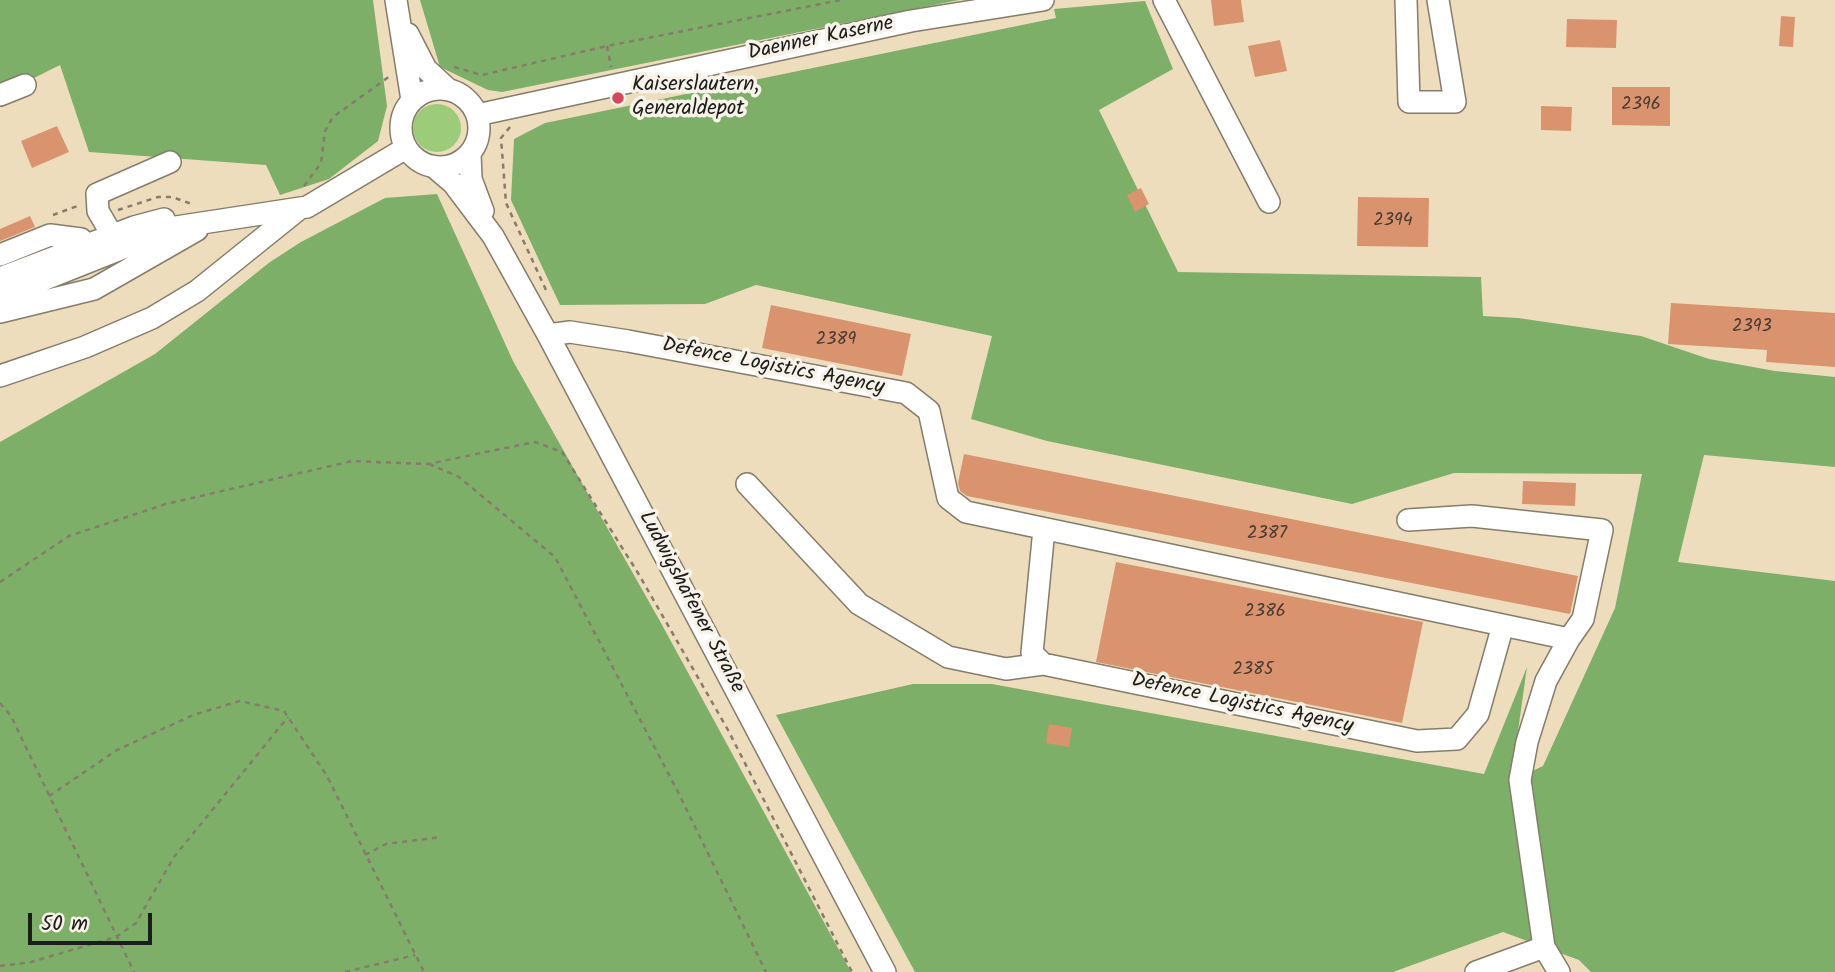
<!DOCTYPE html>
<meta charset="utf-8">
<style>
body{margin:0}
#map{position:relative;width:1835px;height:972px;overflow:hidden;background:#eeddbc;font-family:Kalam,sans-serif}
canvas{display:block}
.scale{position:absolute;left:28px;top:913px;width:124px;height:32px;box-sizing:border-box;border:4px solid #1c1c1c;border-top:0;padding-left:9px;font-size:21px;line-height:24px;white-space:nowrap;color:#1c1c1c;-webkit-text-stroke:5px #f7f3e8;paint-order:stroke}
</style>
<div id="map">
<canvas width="1835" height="972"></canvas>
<div class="scale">50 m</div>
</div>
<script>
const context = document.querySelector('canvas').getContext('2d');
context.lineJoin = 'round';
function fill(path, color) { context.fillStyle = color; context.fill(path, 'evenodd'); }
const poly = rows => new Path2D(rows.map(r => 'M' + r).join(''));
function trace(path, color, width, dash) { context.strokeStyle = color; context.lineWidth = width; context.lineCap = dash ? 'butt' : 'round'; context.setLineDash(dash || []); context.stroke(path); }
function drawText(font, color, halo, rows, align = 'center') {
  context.font = font + ' Kalam,sans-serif'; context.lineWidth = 7; context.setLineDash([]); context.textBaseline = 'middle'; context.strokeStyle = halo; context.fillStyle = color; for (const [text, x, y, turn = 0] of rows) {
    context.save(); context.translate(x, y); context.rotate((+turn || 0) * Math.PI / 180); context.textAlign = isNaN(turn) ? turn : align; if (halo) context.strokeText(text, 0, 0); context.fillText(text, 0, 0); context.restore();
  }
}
fill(poly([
 '413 128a24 24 0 1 1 48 0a24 24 0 1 1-48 0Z'
]), '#9ccb79');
fill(poly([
 [0,0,373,0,387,106,378,141,329,179,280,195,266,165,89,152,60,65,0,95],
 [420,0,959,0,502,92,488,90,440,67],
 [1145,1,1173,69,1099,110,1178,272,1481,277,1483,316,1518,318,1641,336,1709,359,1775,371,1835,377,1835,467,1704,455,1678,562,1835,581,1835,972,1591,972,1579,960,1503,932,1393,972,915,972,776,715,913,684,992,684,1484,774,1527,667,1511,781,1543,766,1615,608,1642,474,1454,473,1352,504,1047,441,971,419,992,336,756,285,705,304,560,305,511,200,514,139,545,123,1056,18,1054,9],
 [437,194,513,361,661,623,851,972,0,972,0,442,155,354,270,262,301,242,385,198]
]), '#7daf69');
fill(poly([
 [1211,0,1241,0,1244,22,1214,26],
 [1781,16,1795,17,1793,47,1779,46],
 [1567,19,1617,20,1616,48,1566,47],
 [1280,40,1287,71,1255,77,1248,46],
 [1612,87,1670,87,1670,126,1612,125],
 [1541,106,1572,107,1571,131,1541,130],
 [57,126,69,152,32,168,21,141],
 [1141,188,1149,204,1135,212,1127,195],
 [1358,197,1429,198,1428,247,1357,246],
 [30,216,35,227,0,241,0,229],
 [1671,303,1835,313,1835,367,1766,362,1767,350,1668,344],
 [771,305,911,334,902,376,762,348],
 [964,454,1578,576,1570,614,967,496,960,491,958,483],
 [1523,481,1576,483,1575,506,1522,504],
 [1116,562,1423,622,1402,723,1096,662],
 [1049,724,1072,728,1069,747,1046,743]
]), '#d9946f');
const minor = poly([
 [396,0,412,100],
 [1164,0,1269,202],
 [1406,0,1409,102,1455,102,1438,0],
 [408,34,426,69,449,90],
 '401 128a39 39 0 1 1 78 0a39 39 0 1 1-78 0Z',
 [0,95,25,85],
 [477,115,911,21,1043,0],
 [470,153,471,179,483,211],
 [433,166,453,183,493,236,548,335,885,972],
 [108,228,98,211,97,194,170,162],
 [0,255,50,235,81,239],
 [0,278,134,227,164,219],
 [0,297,176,227,307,207,406,148],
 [0,312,94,289,197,230],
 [548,335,570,332,628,341,906,393,929,411,948,498,966,512,1569,639,1583,619,1602,530,1472,516,1408,520],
 [0,376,85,347,152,318,197,291,299,209],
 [747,484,859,604,948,657,1006,669,1043,664],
 [1044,529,1032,653,1043,664,1417,741,1457,739,1478,714,1503,625],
 [1476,972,1544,947],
 [1559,972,1544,947,1520,780,1527,742,1546,681,1569,639]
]);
trace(minor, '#857c6c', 24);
trace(poly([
 [607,46,611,67],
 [454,67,482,75,607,46,841,0],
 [510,127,501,138,506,203,546,290],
 [304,186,321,163,325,131,333,117,390,76],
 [118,210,158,197,172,197,192,204],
 [53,215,80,205],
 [429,464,459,477,555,557,678,792,766,972],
 [0,582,69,536,166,504,352,461,428,464,535,442,562,452,638,573,728,730,852,972],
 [0,703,11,716,134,972],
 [49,796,117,750,193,715,240,701,284,711,327,776,424,972],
 [365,855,386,844,441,837],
 [0,966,31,962,116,937,136,923,174,857,288,717],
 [345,972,415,955]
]), '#857c6c', 2.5, [5, 5]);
trace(minor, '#fff', 21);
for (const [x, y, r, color] of [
 [618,98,7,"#d1495b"]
]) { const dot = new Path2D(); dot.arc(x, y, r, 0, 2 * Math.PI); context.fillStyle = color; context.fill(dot); trace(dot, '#f7f3e8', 2.5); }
drawText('18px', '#4b3a31', null, [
 ["2396",1641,106],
 ["2394",1393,222],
 ["2393",1752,328],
 ["2389",836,341],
 ["2387",1267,535],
 ["2386",1265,613],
 ["2385",1253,671]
]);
drawText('21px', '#1c1c1c', '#f7f3e8', [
 ["Daenner Kaserne",821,40,-12],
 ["Defence Logistics Agency",773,368,11],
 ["Ludwigshafener Straße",690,603,62],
 ["Defence Logistics Agency",1242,705,12]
]);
drawText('21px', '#1c1c1c', '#f7f3e8', [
 ["Kaiserslautern,",632,86],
 ["Generaldepot",632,110]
], 'left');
</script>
